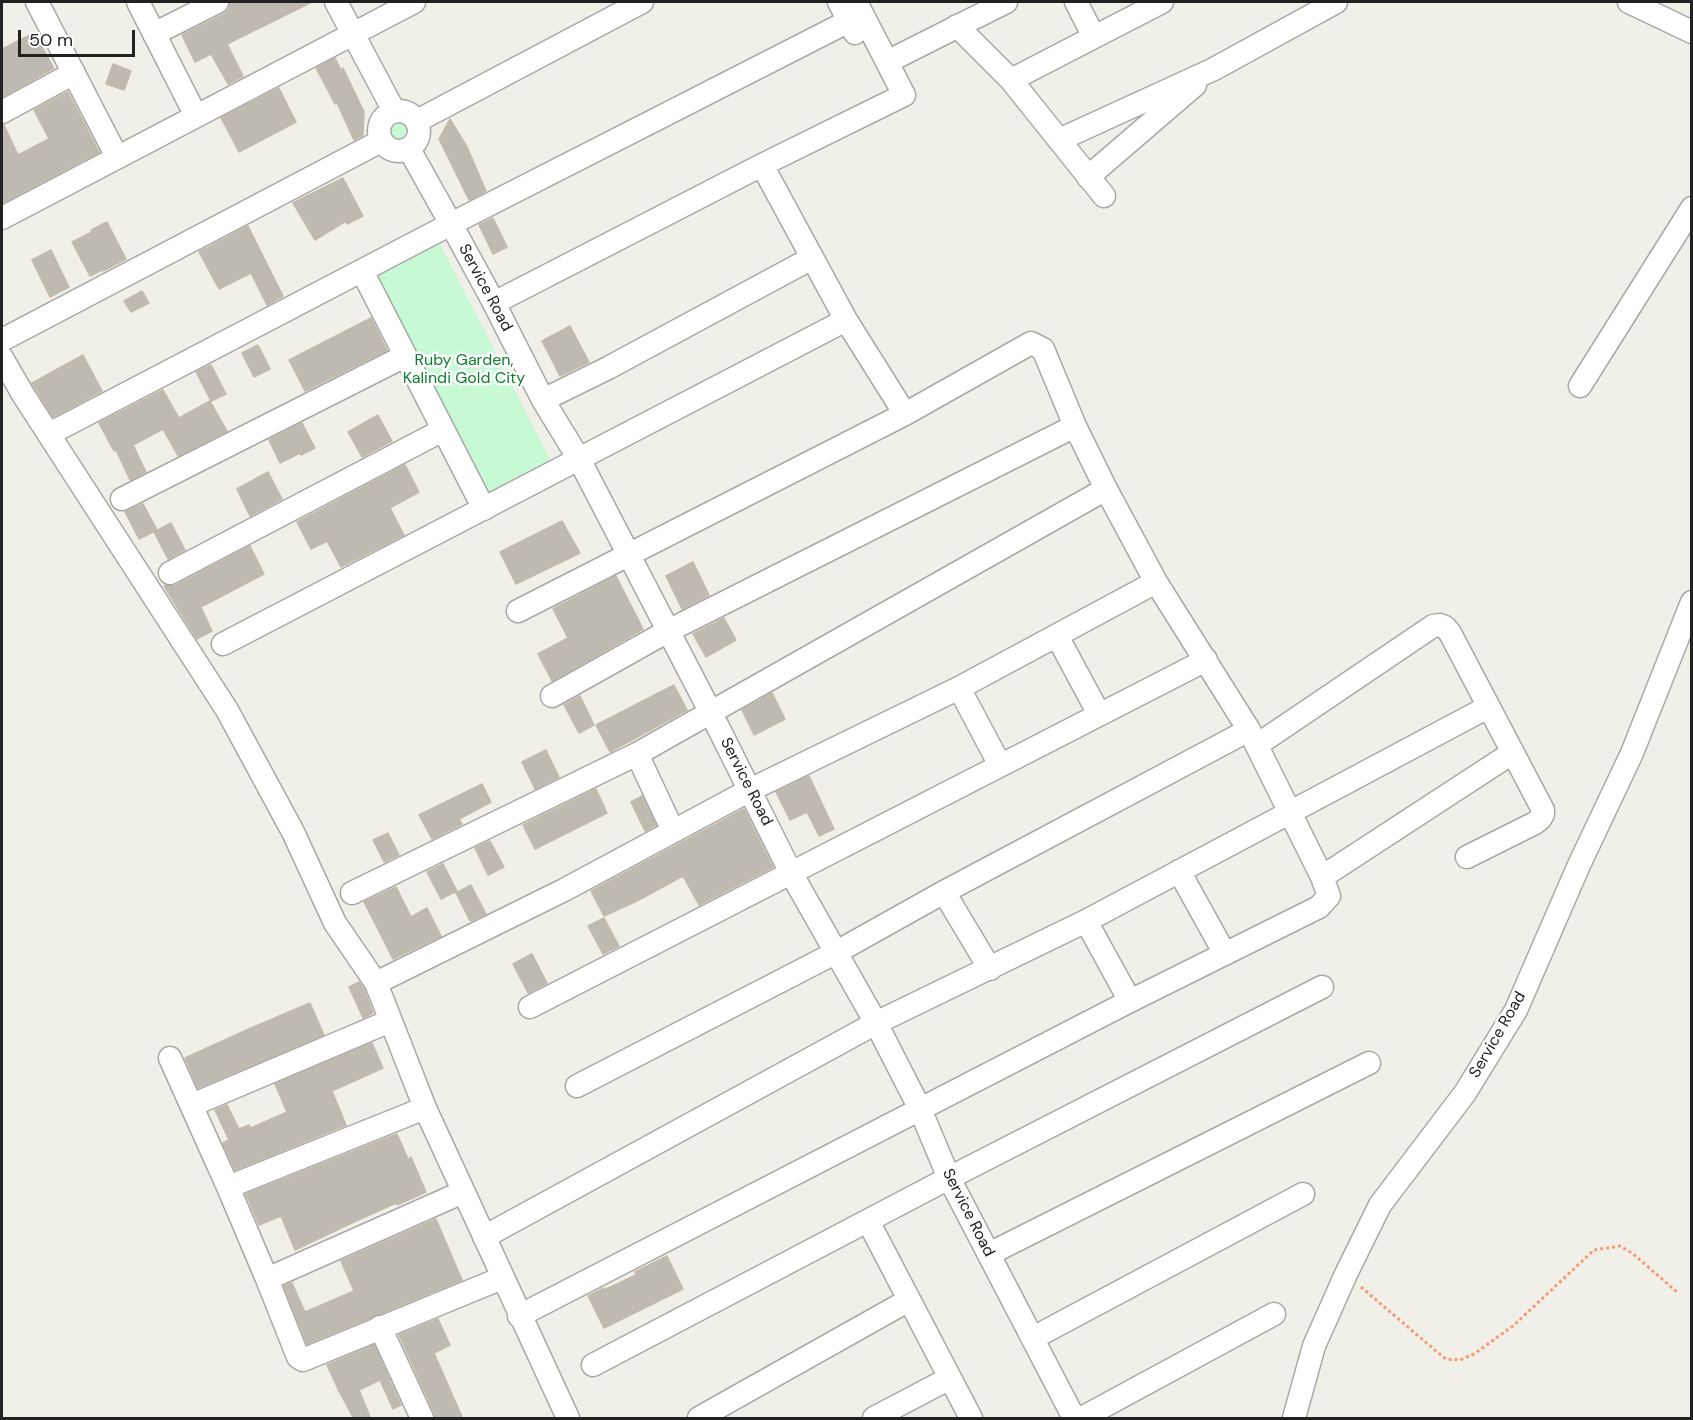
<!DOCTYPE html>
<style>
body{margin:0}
#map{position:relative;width:1693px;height:1420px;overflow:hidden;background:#f1f0e8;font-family:"DM Sans",sans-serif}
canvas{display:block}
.frame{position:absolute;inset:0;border:3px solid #212121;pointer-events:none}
.scale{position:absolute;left:18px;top:30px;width:117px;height:27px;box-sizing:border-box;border:3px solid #212121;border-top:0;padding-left:8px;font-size:18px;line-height:21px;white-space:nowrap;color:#212121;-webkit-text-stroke:4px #fff;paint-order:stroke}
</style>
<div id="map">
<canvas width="1693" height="1420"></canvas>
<div class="frame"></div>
<div class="scale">50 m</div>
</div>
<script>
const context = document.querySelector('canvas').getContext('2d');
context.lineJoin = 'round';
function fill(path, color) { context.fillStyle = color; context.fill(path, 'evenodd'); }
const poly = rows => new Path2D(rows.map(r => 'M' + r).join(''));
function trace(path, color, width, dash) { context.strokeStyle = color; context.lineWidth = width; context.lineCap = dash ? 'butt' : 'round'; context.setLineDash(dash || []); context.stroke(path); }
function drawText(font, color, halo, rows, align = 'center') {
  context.font = font + ' "DM Sans",sans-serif'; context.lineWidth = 5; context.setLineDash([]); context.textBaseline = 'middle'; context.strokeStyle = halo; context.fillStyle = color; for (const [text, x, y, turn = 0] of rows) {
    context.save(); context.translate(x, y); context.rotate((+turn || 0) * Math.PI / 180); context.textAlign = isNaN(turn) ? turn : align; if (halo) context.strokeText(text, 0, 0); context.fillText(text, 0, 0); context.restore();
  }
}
fill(poly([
 '379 131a20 20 0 1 1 40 0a20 20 0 1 1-40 0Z',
 [438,240,554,467,490,499,375,273]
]), '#c7f9d4');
const building = poly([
 [230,2,312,2,227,44,243,76,228,84,211,54,195,62,182,35,224,14,229,9,230,2],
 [34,33,54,68,2,97,2,49,34,33],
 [335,58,341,70,343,68,364,112,363,135,354,140,337,103,335,104,316,68,335,58],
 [113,64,131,71,124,90,106,84,113,64],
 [279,88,296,122,239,152,221,118,279,88],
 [68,92,99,152,2,203,2,125,4,125,18,155,49,139,34,110,68,92],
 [450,119,467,147,486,191,469,200,439,139,450,119],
 [343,178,363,216,347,224,346,221,315,240,293,203,343,178],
 [493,218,507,247,493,254,479,225,493,218],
 [107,222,126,259,103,271,102,270,90,276,72,242,92,232,91,230,107,222],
 [248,226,283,296,267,305,251,273,219,289,199,252,248,226],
 [51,250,69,287,50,297,32,260,51,250],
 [142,291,149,303,131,312,124,301,142,291],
 [371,318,387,350,305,391,289,360,371,318],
 [570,326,589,362,560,376,542,341,570,326],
 [258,345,270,369,254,377,242,353,258,345],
 [83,355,102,391,53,417,32,383,83,355],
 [211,365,226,394,211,401,196,372,211,365],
 [163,390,179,418,210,401,227,431,178,456,163,429,133,445,146,472,130,480,116,450,114,451,99,423,163,390],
 [378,415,392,441,362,457,348,432,378,415],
 [302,423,315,448,301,455,300,453,280,463,269,440,302,423],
 [405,465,419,492,390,508,404,535,341,567,327,541,311,549,297,522,405,465],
 [268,472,282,499,250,516,237,489,268,472],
 [143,504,157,530,139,539,125,512,143,504],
 [562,521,580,553,516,584,500,552,562,521],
 [171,523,185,550,168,559,154,532,171,523],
 [250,546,264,574,201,607,212,631,197,639,164,586,176,585,250,546],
 [693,562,709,595,682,609,666,576,693,562],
 [616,576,643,629,552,681,538,654,568,638,553,609,616,576],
 [724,618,736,640,706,657,693,634,724,618],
 [674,685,687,710,610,752,596,725,674,685],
 [772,693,785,719,754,735,742,710,772,693],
 [580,696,594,725,579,733,564,705,580,696],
 [546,750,559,777,535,789,522,762,546,750],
 [809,776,834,829,819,836,807,812,790,820,776,792,809,776],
 [482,784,491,802,459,819,462,824,432,839,419,815,482,784],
 [596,789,607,813,535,849,523,825,596,789],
 [642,796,656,825,645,831,631,802,642,796],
 [744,809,773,867,699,905,683,876,637,901,604,916,591,891,744,809],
 [388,833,399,855,384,862,373,840,388,833],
 [490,841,504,867,488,875,475,848,490,841],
 [443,864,457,891,441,899,427,872,443,864],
 [471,885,486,914,470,921,456,893,471,885],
 [396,887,411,917,427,908,441,936,393,959,364,902,396,887],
 [604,918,619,946,603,954,588,926,604,918],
 [532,954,547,983,528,993,513,964,532,954],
 [359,982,364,989,373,1013,363,1018,349,987,359,982],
 [310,1003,324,1035,198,1088,185,1058,251,1028,310,1003],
 [372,1043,383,1068,332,1091,346,1125,235,1170,223,1143,229,1140,215,1110,227,1105,239,1129,249,1125,251,1128,287,1112,275,1084,372,1043],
 [397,1134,408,1159,411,1157,426,1192,397,1205,396,1203,354,1222,295,1250,281,1216,259,1225,246,1194,397,1134],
 [436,1219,462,1280,307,1344,284,1286,292,1283,305,1312,354,1291,341,1261,436,1219],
 [667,1256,683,1289,604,1328,588,1296,604,1288,604,1290,636,1275,635,1272,667,1256],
 [438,1319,450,1345,434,1353,463,1419,435,1419,434,1412,399,1335,438,1319],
 [374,1345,401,1405,393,1409,380,1380,359,1390,371,1419,354,1419,339,1391,327,1365,374,1345]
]);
fill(building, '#beb9b1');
trace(building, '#c3baaa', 1.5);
const minor = poly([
 [37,2,117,157],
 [138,2,196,116],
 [336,2,394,111],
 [839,2,855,33],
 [1076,2,1094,37],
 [1629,2,1692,32],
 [957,26,1011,80,1104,196],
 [154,34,217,2],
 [887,62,1006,2],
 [1011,80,1162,2],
 '379 131a20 20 0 1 1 40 0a20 20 0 1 1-40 0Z',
 [2,112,74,73],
 [417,121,642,2],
 [1059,140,1214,69,1336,2],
 [409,149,451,224,494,303,543,400,579,459,711,713,791,873,876,1023,920,1109,949,1178,1074,1418],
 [762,165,846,320,905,414],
 [1088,177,1195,85],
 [2,218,414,2],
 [362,271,484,509],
 [494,303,762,165,904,95,856,2],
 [2,340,381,141],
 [2,358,24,396,227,710,293,832,335,923,376,983,425,1108,568,1418],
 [1580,386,1692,208],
 [543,400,608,368,812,258],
 [49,434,451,224,849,21],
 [122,499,405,356],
 [170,573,443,430],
 [518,611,905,414,1031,343,1043,349,1075,426,1106,489,1156,582,1249,730,1322,877,1329,896,1319,907,1130,1001,519,1316],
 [1057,636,1099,714],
 [223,644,846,320],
 [959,688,1000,765],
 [552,696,668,631,1075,426],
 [1257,745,1433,626,1440,625,1445,627,1450,633,1543,810,1543,814,1540,819,1535,823,1467,857],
 [637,754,673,831],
 [1179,871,1225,954],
 [1322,877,1512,753],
 [944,892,990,969],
 [352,893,637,754,1106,489],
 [1086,921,1130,1001],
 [376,983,564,890,750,790,959,688,1156,582],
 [530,1007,1206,660],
 [170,1058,228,1187],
 [577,1086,835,953,944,892,1249,730],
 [192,1105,390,1021],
 [425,1108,228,1187,267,1279,298,1357,303,1360,502,1278],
 [868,1221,971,1418],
 [484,1237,876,1023,1086,921,1488,707],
 [989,1254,1369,1063],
 [267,1279,463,1192],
 [380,1327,422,1418],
 [1033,1338,1303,1194],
 [593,1365,949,1178,1322,987],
 [699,1418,909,1300],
 [874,1418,950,1378],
 [1082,1418,1274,1314],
 [1294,1418,1314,1346,1346,1274,1380,1205,1465,1093,1516,1010,1579,865,1632,753,1692,602]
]);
trace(minor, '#a8a8a8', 25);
trace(poly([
 [1361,1287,1436,1351,1446,1359,1460,1360,1474,1354,1513,1326,1594,1250,1620,1246,1632,1253,1677,1292]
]), '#f89972', 3, [3, 3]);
trace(minor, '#fff', 22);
drawText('16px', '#212121', '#fff', [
 ["Service Road",485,288,62],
 ["Service Road",746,782,63],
 ["Service Road",1498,1035,-60],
 ["Service Road",968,1213,63]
]);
drawText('16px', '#0e802d', '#fff', [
 ["Ruby Garden,",464,361],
 ["Kalindi Gold City",464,379]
]);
</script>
